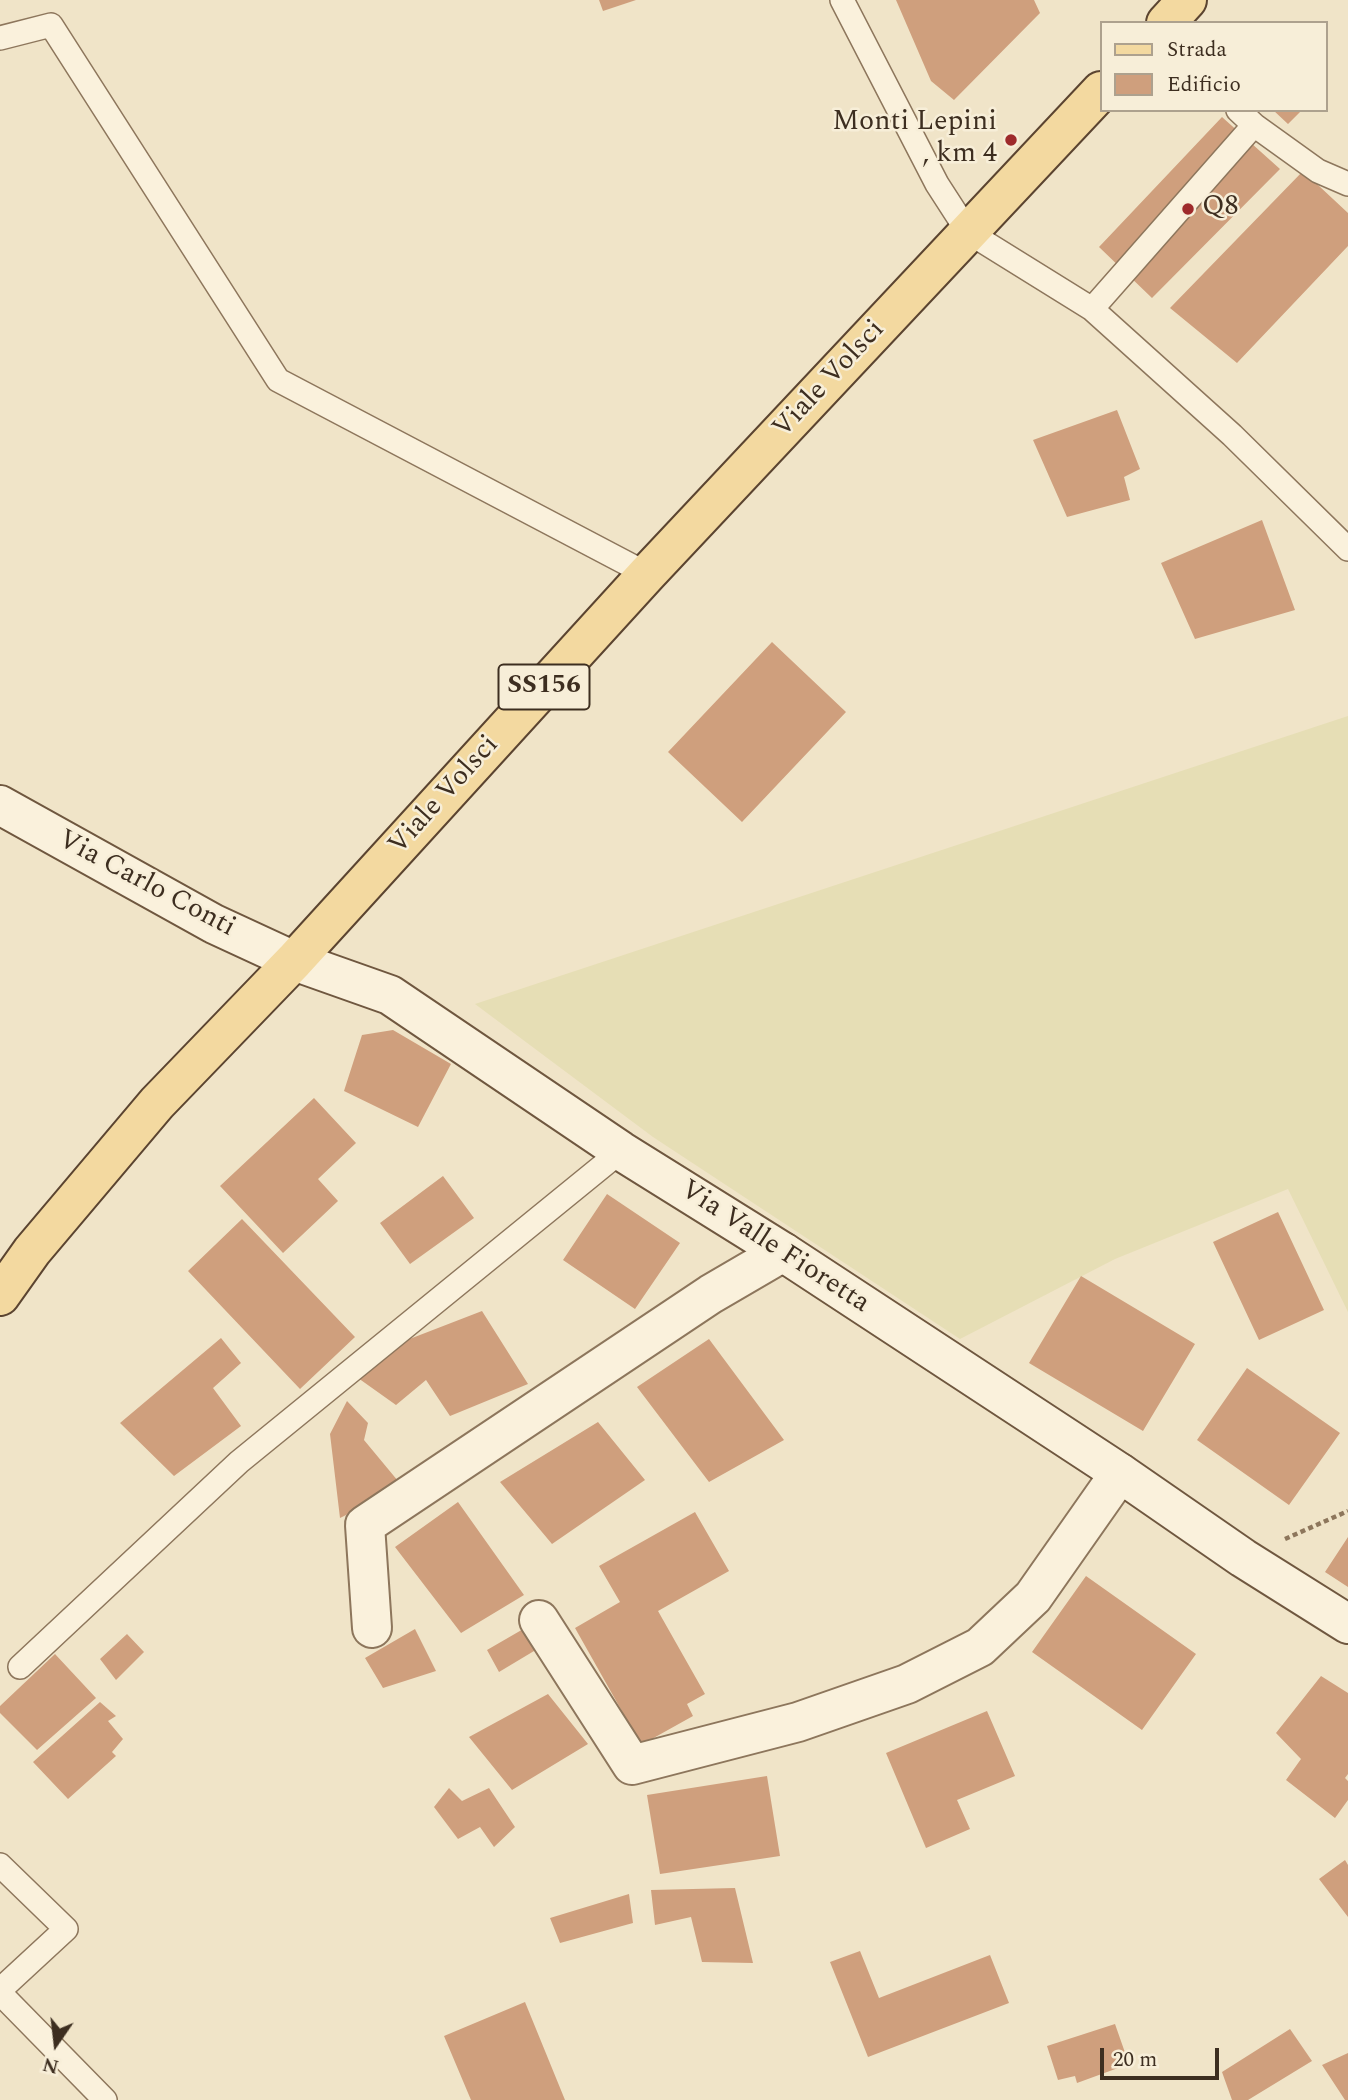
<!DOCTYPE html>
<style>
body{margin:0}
#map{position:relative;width:1348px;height:2100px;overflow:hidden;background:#f0e4c8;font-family:Spectral,serif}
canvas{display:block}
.legend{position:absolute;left:1100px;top:21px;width:228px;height:91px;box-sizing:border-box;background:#f7eed8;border:2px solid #ada18e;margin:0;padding:9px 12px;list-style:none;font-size:21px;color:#3d2e20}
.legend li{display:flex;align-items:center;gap:14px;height:35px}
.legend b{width:35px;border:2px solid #ada18e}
.north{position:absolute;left:21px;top:2009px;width:70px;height:70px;-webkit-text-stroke:5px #f7eed8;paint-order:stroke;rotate:194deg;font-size:19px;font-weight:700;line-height:28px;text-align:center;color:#3d2e20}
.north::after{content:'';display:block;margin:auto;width:24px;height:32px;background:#3d2e20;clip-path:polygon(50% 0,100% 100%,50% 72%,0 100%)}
.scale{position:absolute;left:1100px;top:2048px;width:119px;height:32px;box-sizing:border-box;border:4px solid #3d2e20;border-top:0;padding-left:9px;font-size:21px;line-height:24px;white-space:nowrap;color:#3d2e20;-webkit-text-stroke:5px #f7eed8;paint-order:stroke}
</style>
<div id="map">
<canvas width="1348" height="2100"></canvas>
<ul class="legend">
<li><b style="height:9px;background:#f3d9a0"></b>Strada</li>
<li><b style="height:19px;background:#cf9f7d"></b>Edificio</li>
</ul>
<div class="north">N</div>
<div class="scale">20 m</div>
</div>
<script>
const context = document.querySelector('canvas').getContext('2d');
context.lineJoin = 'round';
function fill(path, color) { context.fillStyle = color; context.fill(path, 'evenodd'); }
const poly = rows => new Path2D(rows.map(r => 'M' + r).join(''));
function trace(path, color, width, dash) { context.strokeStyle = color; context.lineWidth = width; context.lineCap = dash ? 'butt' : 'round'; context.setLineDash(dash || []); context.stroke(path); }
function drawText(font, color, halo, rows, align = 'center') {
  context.font = font + ' Spectral,serif'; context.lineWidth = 5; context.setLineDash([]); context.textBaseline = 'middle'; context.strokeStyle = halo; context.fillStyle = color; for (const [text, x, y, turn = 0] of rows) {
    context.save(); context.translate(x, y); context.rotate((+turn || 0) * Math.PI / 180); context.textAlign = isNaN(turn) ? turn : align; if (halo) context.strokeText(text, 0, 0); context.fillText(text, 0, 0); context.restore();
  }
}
fill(poly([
 [1348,716,1348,1312,1288,1189,1115,1259,960,1339,653,1137,475,1004]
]), '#e6deb5');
fill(poly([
 [599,0,636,0,603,11],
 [896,0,1034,0,1040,13,954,100,931,81],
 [1273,110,1302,110,1288,124],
 [1222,117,1280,169,1152,298,1099,247],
 [1303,171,1348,213,1348,246,1237,363,1170,308],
 [1117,410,1140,469,1124,477,1130,500,1067,517,1033,440],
 [1262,520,1295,610,1195,639,1161,563],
 [772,642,846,712,742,822,668,752],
 [393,1030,451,1064,418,1127,344,1091,362,1035],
 [314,1098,356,1143,318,1179,338,1201,283,1253,220,1186],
 [443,1176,474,1218,410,1264,380,1223],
 [607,1194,680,1243,635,1309,563,1260],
 [1278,1212,1324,1310,1259,1340,1213,1242],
 [242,1219,355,1337,300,1389,188,1271],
 [1081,1276,1195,1344,1143,1431,1029,1363],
 [482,1311,528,1384,450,1416,426,1380,396,1405,358,1378,407,1340],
 [221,1338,241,1363,213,1388,241,1426,174,1476,120,1423],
 [709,1339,784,1440,709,1482,637,1387],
 [1247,1368,1340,1433,1289,1505,1197,1440],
 [347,1401,368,1423,364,1440,403,1487,340,1518,330,1434],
 [598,1422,645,1480,552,1544,500,1482],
 [458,1502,524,1595,461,1633,395,1547],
 [695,1512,729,1571,658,1611,705,1694,687,1704,693,1716,641,1745,575,1628,620,1602,599,1566],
 [1348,1537,1348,1587,1325,1572],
 [1086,1576,1196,1654,1142,1730,1032,1652],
 [525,1628,539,1648,499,1672,487,1650],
 [415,1629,436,1671,383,1688,365,1658],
 [127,1634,144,1652,116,1680,100,1659],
 [55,1654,96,1698,37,1750,0,1713,0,1706],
 [1321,1676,1348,1693,1348,1774,1345,1778,1348,1781,1348,1800,1335,1818,1286,1780,1301,1759,1276,1733],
 [548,1694,588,1744,512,1790,469,1737],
 [100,1702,116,1716,108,1721,123,1739,112,1752,116,1756,68,1799,33,1762],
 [987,1711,1015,1776,957,1800,970,1829,926,1848,886,1753],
 [767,1776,780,1856,660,1874,647,1795],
 [449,1788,462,1801,489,1788,515,1827,494,1847,480,1827,458,1839,434,1807],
 [1345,1860,1348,1865,1348,1917,1319,1879],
 [735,1888,753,1963,702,1962,691,1917,655,1925,651,1890],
 [629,1894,633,1923,560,1943,550,1918],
 [860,1951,879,1998,990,1955,1009,2003,868,2057,830,1962],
 [525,2002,565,2100,471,2100,444,2036],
 [1115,2024,1129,2064,1077,2083,1075,2076,1058,2080,1047,2046],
 [1290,2029,1312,2061,1248,2100,1232,2100,1222,2072],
 [1348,2053,1348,2100,1345,2100,1322,2065]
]), '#cf9f7d');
const lane = poly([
 [842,0,937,184,968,232,1092,309,1254,125,1238,110],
 [0,38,51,25,278,380,647,574],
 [1254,125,1318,171,1348,184],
 [1092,309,1232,435,1348,549],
 [20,1667,239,1462,621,1151],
 [0,1865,66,1929,0,1990],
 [0,1993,105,2100]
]);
const street = poly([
 [539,1620,632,1765,798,1722,907,1684,980,1647,1033,1597,1120,1473],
 [372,1628,365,1525,711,1294,783,1252]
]);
const secondary = poly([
 [0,805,214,924,294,961,390,995,621,1151,783,1252,1120,1473,1243,1558,1348,1624]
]);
const primary = poly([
 [1166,23,1187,0],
 [0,1296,32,1251,157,1103,294,961,647,574,1101,91]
]);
trace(lane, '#8d765c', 26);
trace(street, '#8d765c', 42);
trace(secondary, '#6f573f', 42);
trace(primary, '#5b4430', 42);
trace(poly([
 [1285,1539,1348,1511]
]), '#8d765c', 4.5, [5, 3.5]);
trace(lane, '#faf1dc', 23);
trace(street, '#faf1dc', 38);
trace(secondary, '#faf1dc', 38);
trace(primary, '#f3d9a0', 38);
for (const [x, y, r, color] of [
 [1011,140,7,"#9e2a2b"],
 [1188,209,7,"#9e2a2b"]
]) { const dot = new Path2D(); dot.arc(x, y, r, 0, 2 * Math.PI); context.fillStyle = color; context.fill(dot); trace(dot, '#f7eed8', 2.5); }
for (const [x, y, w] of [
 [544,687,91]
]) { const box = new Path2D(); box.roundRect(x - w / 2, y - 22.5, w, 45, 5); context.fillStyle = '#f7eed8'; context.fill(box); trace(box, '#3d2e20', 2); }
drawText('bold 26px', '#3d2e20', null, [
 ["SS156",544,687]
]);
drawText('28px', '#3d2e20', '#f7eed8', [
 ["Monti Lepini",997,124],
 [", km 4",997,156],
 ["Q8",1202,209,"left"]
], 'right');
drawText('28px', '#3d2e20', '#f7eed8', [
 ["Viale Volsci",830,380,-47],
 ["Viale Volsci",445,796,-48],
 ["Via Carlo Conti",146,885,28],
 ["Via Valle Fioretta",774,1248,33]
]);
</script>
